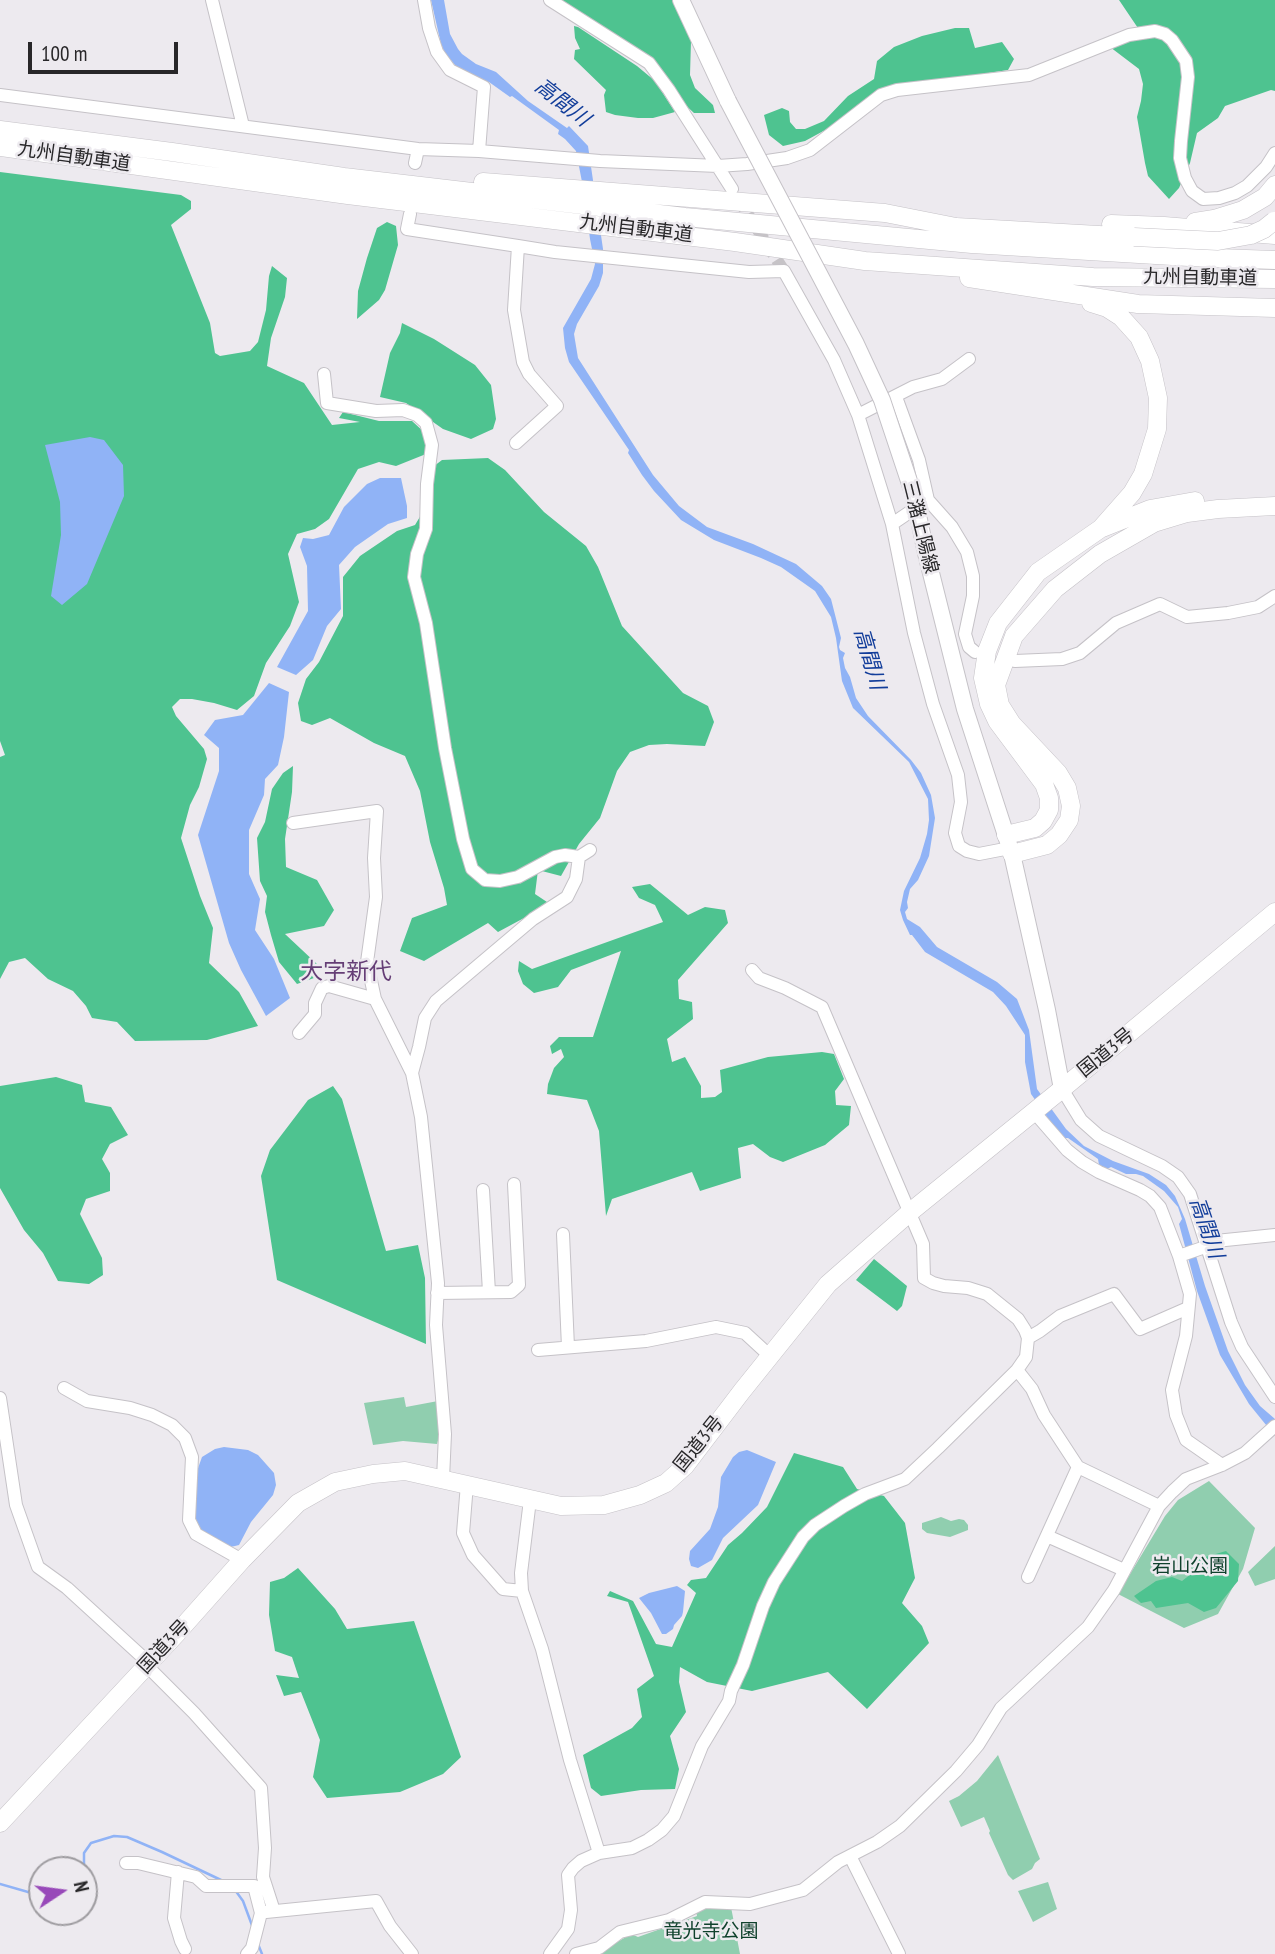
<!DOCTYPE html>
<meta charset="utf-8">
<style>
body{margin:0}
#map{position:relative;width:1275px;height:1954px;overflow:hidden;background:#edeaef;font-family:"PT Sans Narrow",sans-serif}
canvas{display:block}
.north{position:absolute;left:28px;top:1856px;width:70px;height:70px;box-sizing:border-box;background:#edeaef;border:2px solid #9e9ca0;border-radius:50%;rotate:77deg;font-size:19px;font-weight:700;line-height:28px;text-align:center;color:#282729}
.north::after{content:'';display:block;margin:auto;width:24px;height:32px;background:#9849b9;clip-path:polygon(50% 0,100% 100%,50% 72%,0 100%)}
.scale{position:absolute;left:28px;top:42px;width:150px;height:32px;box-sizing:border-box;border:4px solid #282729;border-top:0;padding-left:9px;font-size:21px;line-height:24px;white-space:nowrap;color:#282729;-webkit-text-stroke:5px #edeaef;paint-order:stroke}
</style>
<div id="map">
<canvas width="1275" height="1954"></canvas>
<div class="north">N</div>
<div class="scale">100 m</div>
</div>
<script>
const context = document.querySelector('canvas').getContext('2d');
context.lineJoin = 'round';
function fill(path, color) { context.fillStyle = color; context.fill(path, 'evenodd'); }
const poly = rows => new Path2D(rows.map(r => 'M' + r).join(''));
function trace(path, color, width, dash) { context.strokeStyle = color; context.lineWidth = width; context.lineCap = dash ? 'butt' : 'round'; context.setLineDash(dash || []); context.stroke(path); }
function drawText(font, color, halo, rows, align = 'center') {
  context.font = font + ' "PT Sans Narrow","Noto Sans JP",sans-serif'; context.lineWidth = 5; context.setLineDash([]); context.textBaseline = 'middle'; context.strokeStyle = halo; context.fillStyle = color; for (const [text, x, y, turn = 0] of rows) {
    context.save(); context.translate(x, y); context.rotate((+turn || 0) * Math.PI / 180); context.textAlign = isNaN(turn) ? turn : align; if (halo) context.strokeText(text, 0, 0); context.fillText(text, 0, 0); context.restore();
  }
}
fill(poly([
 [404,1397,406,1407,438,1401,441,1430,437,1444,403,1441,373,1445,364,1403],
 [1209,1481,1255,1528,1243,1569,1218,1614,1184,1628,1118,1594,1165,1516,1178,1500],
 [941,1517,951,1521,959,1519,964,1520,968,1525,968,1530,950,1537,927,1533,922,1529,922,1523],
 [1275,1546,1275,1579,1255,1586,1248,1572],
 [998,1755,1040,1859,1035,1863,1032,1869,1013,1880,1008,1875,989,1833,990,1831,984,1817,961,1827,949,1801,959,1796,977,1781],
 [1048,1882,1057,1909,1033,1922,1018,1891],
 [718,1906,731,1907,740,1954,597,1954,631,1934,638,1937,697,1916,696,1911]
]), '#90ceaf');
fill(poly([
 [557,0,672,0,691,41,690,75,695,88,713,105,715,113,694,113,680,100,654,61],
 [1119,0,1275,0,1275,91,1271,90,1225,106,1218,118,1197,133,1190,163,1179,188,1169,199,1148,176,1145,163,1137,117,1141,101,1143,84,1139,69,1110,47,1144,37],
 [574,26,578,27,637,66,655,81,675,112,653,118,638,118,615,115,606,112,604,95,606,90,574,59,575,50,580,49,575,38],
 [955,28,969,28,975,48,1002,42,1014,59,1008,70,891,88,840,122,805,141,783,146,769,135,764,115,782,108,789,111,790,122,796,129,805,129,824,121,848,96,874,79,877,61,894,47,922,36],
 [0,172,181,195,191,201,191,209,171,225,210,323,215,353,220,356,250,351,258,342,266,310,269,276,272,266,287,278,285,297,271,338,267,366,304,383,332,425,360,422,339,418,343,412,379,421,412,421,424,432,426,454,396,466,379,462,358,469,329,519,315,529,297,534,288,554,299,602,290,626,266,663,254,696,237,710,214,703,192,699,180,699,172,707,176,716,204,749,207,759,199,787,190,805,181,838,200,896,213,928,209,963,239,992,258,1026,207,1040,135,1041,117,1022,92,1018,86,1006,73,991,48,979,25,958,9,962,0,979,0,757,5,755,0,741],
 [387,222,396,226,398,245,385,290,379,300,357,319,358,291,367,258,377,228],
 [402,323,434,339,475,365,491,385,496,419,493,429,471,439,443,429,406,403,380,397,390,353,400,333],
 [488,458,505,470,544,512,586,546,598,567,622,626,683,693,708,706,714,722,705,746,667,744,649,745,630,752,617,771,600,818,579,844,561,876,538,870,535,894,550,904,498,932,488,923,424,961,400,951,412,918,447,905,444,888,430,842,420,791,405,756,374,743,330,718,312,725,301,721,298,703,306,679,319,662,343,616,343,577,360,556,397,531,415,525,427,505,421,476,442,460],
 [293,766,292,792,285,839,286,867,317,880,334,910,324,926,285,934,317,964,314,978,297,984,279,962,271,935,265,912,267,896,260,881,257,838,265,822,272,789,283,773],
 [650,884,688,915,705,907,725,910,728,923,678,980,679,999,692,1002,693,1019,667,1039,672,1062,685,1057,701,1086,701,1098,715,1097,722,1092,720,1070,768,1057,822,1052,834,1054,844,1079,835,1091,836,1105,851,1106,849,1125,825,1145,783,1162,770,1157,753,1144,738,1148,741,1178,700,1191,692,1172,612,1199,606,1216,599,1131,587,1100,547,1094,548,1084,554,1068,564,1057,561,1049,552,1054,550,1046,559,1037,593,1037,621,951,571,970,558,987,534,993,523,984,518,971,519,961,532,969,663,922,655,905,639,898,632,887],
 [56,1077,82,1085,85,1102,111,1107,128,1135,110,1144,102,1159,110,1173,110,1191,86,1199,80,1214,102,1258,103,1275,89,1284,58,1281,43,1253,24,1230,0,1188,0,1086],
 [333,1086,342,1099,386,1251,418,1245,425,1278,426,1344,277,1280,261,1176,270,1150,308,1100],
 [874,1259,907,1286,902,1306,897,1311,856,1280],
 [794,1453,843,1467,857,1489,884,1496,905,1523,915,1578,902,1603,922,1626,929,1643,867,1709,828,1672,752,1691,707,1682,680,1667,679,1682,686,1712,670,1736,679,1769,675,1789,641,1790,601,1796,591,1788,583,1755,632,1728,642,1717,637,1689,654,1676,628,1602,607,1596,610,1591,633,1601,656,1644,672,1647,696,1593,687,1585,691,1580,706,1578,728,1545,742,1533,767,1507],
 [1226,1551,1239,1564,1238,1581,1216,1608,1204,1612,1188,1603,1156,1608,1151,1601,1141,1603,1134,1596,1156,1581,1172,1577,1182,1581,1191,1574,1195,1560],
 [298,1568,335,1609,347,1629,414,1621,461,1757,443,1774,400,1792,327,1798,313,1777,320,1740,301,1692,284,1696,276,1675,299,1678,292,1657,275,1651,269,1615,270,1582,284,1578]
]), '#4ec390');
fill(poly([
 [431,0,444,0,450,34,458,49,462,54,476,64,496,72,528,101,567,128,569,126,588,146,603,249,603,273,599,286,577,324,574,334,578,358,653,475,679,506,707,527,753,544,796,564,822,586,831,599,841,638,839,647,840,650,845,653,843,658,845,668,850,677,856,698,868,716,911,760,921,773,931,795,935,818,929,856,918,880,910,889,907,902,908,908,905,912,907,919,920,927,937,947,997,982,1017,999,1029,1030,1037,1089,1066,1129,1084,1146,1113,1161,1149,1174,1166,1185,1175,1196,1185,1219,1205,1286,1228,1351,1245,1385,1260,1406,1275,1419,1275,1436,1249,1404,1220,1355,1197,1291,1179,1224,1182,1219,1178,1207,1164,1191,1143,1176,1136,1174,1126,1174,1111,1167,1107,1169,1099,1165,1098,1159,1068,1138,1062,1138,1031,1094,1025,1062,1025,1035,1006,1006,993,992,925,952,912,935,910,935,903,920,900,910,904,891,920,858,927,834,929,820,928,799,909,762,853,708,842,681,836,638,831,617,815,591,781,567,761,558,714,540,681,520,654,491,642,475,628,453,629,450,569,362,565,348,563,328,591,279,595,264,590,239,583,187,576,151,565,139,558,134,559,130,512,96,510,97,489,82,486,83,460,71,445,53,441,44],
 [90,437,104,440,123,465,124,496,87,584,62,605,51,596,61,535,60,502,45,445],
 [380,478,401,478,407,506,407,518,388,524,355,547,339,565,341,609,327,626,313,660,296,675,277,667,308,611,307,566,300,547,303,538,313,539,329,535,344,507,367,484],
 [269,683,289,692,284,737,278,765,265,779,264,795,249,830,249,874,260,899,255,930,274,959,290,998,266,1016,241,970,229,943,198,835,219,771,219,748,204,735,215,720,243,715],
 [224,1447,248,1450,258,1455,274,1473,276,1485,273,1495,251,1522,239,1545,235,1546,230,1547,198,1529,195,1522,197,1471,202,1457,215,1449],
 [747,1450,776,1462,758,1505,723,1538,712,1560,698,1568,691,1566,689,1559,690,1551,710,1529,718,1507,721,1477,733,1457,739,1452],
 [677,1586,685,1591,683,1612,682,1616,674,1625,673,1629,666,1634,662,1634,651,1613,639,1598,649,1593]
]), '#90b3f6');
trace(poly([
 [84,1870,84,1853,91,1843,114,1836,127,1837,162,1852,221,1880],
 [0,1884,42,1896],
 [235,1890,243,1901,253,1928],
 [258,1944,262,1954]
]), '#90b3f6', 2.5);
trace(poly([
 [738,199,784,271]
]), '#c6c3c7', 12, [12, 6]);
const minor = poly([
 [212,0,243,126],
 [424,0,429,28,437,52,450,70,484,87,479,151],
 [550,0,649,63,669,90,732,189],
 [0,95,418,149,479,151,600,161,718,166,747,164,787,158,810,150,881,95,897,90,1029,75,1129,35,1155,31,1165,34,1172,40,1186,61,1188,77,1181,141,1180,158,1185,178,1192,191,1203,199,1219,198,1235,193,1247,186,1266,167,1275,153],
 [415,163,418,149],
 [410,214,407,229,518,246,555,252,749,272,784,271,834,360,858,415,892,524,914,633,933,704,958,775,961,802,955,833,959,846,967,851,979,854,1010,848],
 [324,374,327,403,376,411,403,410,417,415,426,423,432,445,427,484,426,529,417,554,414,577,426,623,445,748,463,839,472,869,485,880,500,881,518,877,555,857,565,855,579,857,590,850],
 [896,397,919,460,928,500,952,527,967,552,973,576,973,596,965,634,969,647,975,652],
 [858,415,913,387,942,379,969,359],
 [516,443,557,406,529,374,523,362,514,310,518,246],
 [892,524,923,503],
 [1015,661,1062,659,1080,653,1116,623,1160,604,1187,617,1228,613,1258,607,1275,596],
 [293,823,377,811,374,858,376,897,367,962,375,999,412,1073],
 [299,1033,315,1014,315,1003,322,988,329,986,375,999],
 [1062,1089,1081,1120,1099,1136,1162,1166,1178,1177,1190,1194,1231,1322,1242,1347,1275,1397],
 [1034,1112,1067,1150,1082,1162,1099,1172,1140,1190,1150,1196,1160,1207,1179,1256,1190,1294,1186,1336,1172,1390,1176,1415,1186,1440,1222,1465],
 [483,1190,489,1292],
 [563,1234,568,1347],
 [1206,1242,1275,1235],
 [1179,1256,1208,1246],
 [437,1293,511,1292,519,1285,514,1184],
 [1028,1338,1040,1331,1060,1316,1114,1294,1140,1329,1188,1308],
 [538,1350,646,1341,716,1327,745,1333,770,1356],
 [1017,1370,1032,1389,1044,1415,1078,1467,1159,1506],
 [64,1388,87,1401,130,1408,152,1415,172,1425,185,1438,192,1457,189,1520,196,1534,242,1560],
 [0,1398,16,1505,38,1567,67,1588,149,1663],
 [443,1479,445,1434,436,1325,438,1283,421,1117,412,1073,419,1047,425,1018,436,1001,533,919,567,897,576,879,579,857],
 [467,1484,463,1533,473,1555,503,1589,522,1591],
 [530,1500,521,1573,522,1591,542,1649,570,1760,599,1853],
 [1047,1536,1124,1570],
 [1028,1577,1078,1467],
 [147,1666,194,1713,261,1788,265,1848,263,1877,274,1911],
 [850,1856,899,1954],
 [126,1863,138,1863,196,1877,206,1886,254,1886,261,1913,252,1948,247,1954],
 [178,1872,174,1918,181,1941,185,1949],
 [266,1912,376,1901,390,1926,412,1954],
 [550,1954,568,1929,571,1910,568,1875,573,1868,581,1861,599,1853,632,1848,648,1840,662,1830,674,1816,702,1746,729,1701,731,1691,743,1665,763,1606,774,1582,803,1537,815,1525,844,1506,865,1494,905,1479,938,1448,1017,1370,1026,1357,1028,1338,1025,1330,1018,1319,987,1294,968,1288,944,1286,933,1283,924,1278,923,1244,822,1007,785,988,759,978,752,970],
 [576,1954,599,1948,620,1932,669,1920,705,1902,750,1904,803,1890,838,1862,877,1842,900,1826,956,1771,978,1745,1001,1708,1088,1627,1114,1590,1159,1506,1172,1492,1186,1479,1222,1465,1245,1453,1275,1426]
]);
const major = poly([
 [681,0,728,101],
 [926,553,965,709,1012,854,1047,1010,1062,1089]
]);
const highway = poly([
 [0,130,172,152,344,177,685,217,972,244,1189,257,1275,260],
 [0,147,348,195,735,242,865,261,1093,277,1275,279],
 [483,182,885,213,956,227,1134,237],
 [1195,222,1214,219,1243,210,1265,197,1275,185],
 [1111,224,1164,226,1275,235],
 [969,278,1138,304,1275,308],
 [1091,303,1107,308,1121,317,1139,337,1150,361,1158,398,1157,429,1143,474,1132,493,1102,527],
 [1006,835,1035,828,1043,821,1049,810,1049,798,1044,784,997,721,989,704,983,678,987,651,998,623,1038,572,1100,529,1150,509,1195,501],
 [1012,854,1047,845,1059,835,1069,820,1071,806,1067,788,1058,773,1012,724,1000,705,996,685,1014,636,1055,589,1100,554,1154,523,1187,513,1218,509,1275,506],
 [0,1823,178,1632,242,1560,298,1503,335,1482,373,1474,405,1471,561,1506,604,1505,640,1495,666,1483,685,1466,742,1391,828,1284,909,1213,1062,1089,1275,912]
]);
trace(minor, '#c5c2c7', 14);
trace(major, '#c5c2c7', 18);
trace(highway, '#c5c2c7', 19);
trace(minor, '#fff', 12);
trace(major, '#fff', 16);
trace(highway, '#fff', 18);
const majorBridge = poly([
 [728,101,856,344,882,400,914,496,926,553]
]);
const highwayBridge = poly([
 [1134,237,1218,241,1251,235,1264,229,1274,221]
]);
trace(majorBridge, '#c5c2c7', 18, []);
trace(highwayBridge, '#c5c2c7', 19, []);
trace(majorBridge, '#fff', 16);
trace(highwayBridge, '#fff', 18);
drawText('19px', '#282729', '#edeaef', [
 ["九州自動車道",74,157,8],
 ["九州自動車道",636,229,7],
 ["九州自動車道",1200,278,1],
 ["三潴上陽線",920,527,76],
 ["国道3号",1106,1053,-39],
 ["国道3号",699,1444,-51],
 ["国道3号",164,1647,-47]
]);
drawText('19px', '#0f412c', '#edeaef', [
 ["岩山公園",1190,1567],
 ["竜光寺公園",711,1932]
]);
drawText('italic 21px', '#123d9a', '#edeaef', [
 ["高間川",562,103,38],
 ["高間川",869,659,74],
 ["高間川",1206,1228,71]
]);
drawText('23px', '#653e76', '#edeaef', [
 ["大字新代",346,972]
]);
</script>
